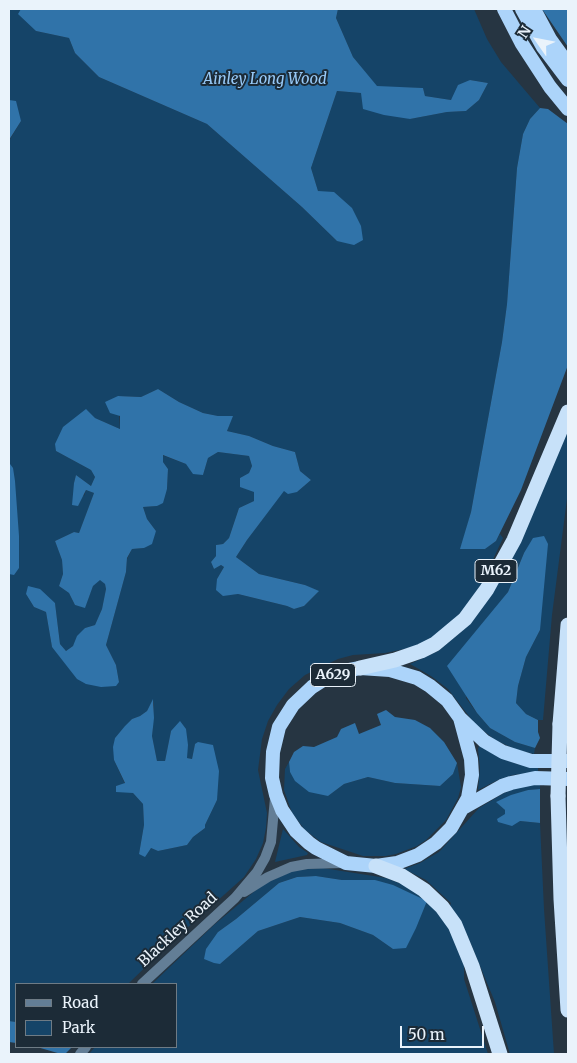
<!DOCTYPE html>
<style>
body{margin:0}
#map{position:relative;width:577px;height:1063px;overflow:hidden;background:#263542;font-family:Merriweather,serif}
canvas{display:block}
.frame{position:absolute;inset:0;border:10px solid #eaf3fb;pointer-events:none}
.legend{position:absolute;left:15px;top:983px;width:162px;height:65px;box-sizing:border-box;background:#1c2b37;border:1px solid #6e7b85;margin:0;padding:6px 9px;list-style:none;font-size:15px;color:#eaf3fb}
.legend li{display:flex;align-items:center;gap:10px;height:25px}
.legend b{width:25px;border:1px solid #6e7b85}
.north{position:absolute;left:512px;top:15px;width:50px;height:50px;-webkit-text-stroke:4px #1c2b37;paint-order:stroke;rotate:303deg;font-size:14px;font-weight:700;line-height:20px;text-align:center;color:#eaf3fb}
.north::after{content:'';display:block;margin:auto;width:18px;height:22px;background:#eaf3fb;clip-path:polygon(50% 0,100% 100%,50% 72%,0 100%)}
.scale{position:absolute;left:400px;top:1026px;width:84px;height:22px;box-sizing:border-box;border:2px solid #eaf3fb;border-top:0;padding-left:6px;font-size:15px;line-height:18px;white-space:nowrap;color:#eaf3fb;-webkit-text-stroke:4px #1c2b37;paint-order:stroke}
</style>
<div id="map">
<canvas width="577" height="1063"></canvas>
<div class="frame"></div>
<ul class="legend">
<li><b style="height:6px;background:#637e96"></b>Road</li>
<li><b style="height:14px;background:#154468"></b>Park</li>
</ul>
<div class="north">N</div>
<div class="scale">50 m</div>
</div>
<script>
const context = document.querySelector('canvas').getContext('2d');
context.lineJoin = 'round';
function fill(path, color) { context.fillStyle = color; context.fill(path, 'evenodd'); }
const poly = rows => new Path2D(rows.map(r => 'M' + r).join(''));
function trace(path, color, width, dash) { context.strokeStyle = color; context.lineWidth = width; context.lineCap = dash ? 'butt' : 'round'; context.setLineDash(dash || []); context.stroke(path); }
function drawText(font, color, halo, rows, align = 'center') {
  context.font = font + ' Merriweather,serif'; context.lineWidth = 4; context.setLineDash([]); context.textBaseline = 'middle'; context.strokeStyle = halo; context.fillStyle = color; for (const [text, x, y, turn = 0] of rows) {
    context.save(); context.translate(x, y); context.rotate((+turn || 0) * Math.PI / 180); context.textAlign = isNaN(turn) ? turn : align; if (halo) context.strokeText(text, 0, 0); context.fillText(text, 0, 0); context.restore();
  }
}
fill(poly([
 [9,9,21,9,36,31,69,38,75,53,99,77,207,124,302,207,337,241,318,191,311,168,337,91,361,93,410,119,447,112,466,111,479,100,488,83,470,80,451,100,425,96,423,88,377,87,353,57,336,18,338,9,474,9,487,39,501,62,540,108,530,119,523,134,517,168,507,304,502,342,471,512,461,549,485,549,496,541,500,534,503,538,482,583,464,609,442,633,419,646,385,653,353,655,338,659,305,675,289,689,277,705,268,721,262,739,258,770,267,813,266,828,263,843,256,859,244,877,168,945,128,984,16,984,16,1022,9,1021,9,141,21,121,9,100],
 [158,389,179,402,203,413,218,416,232,416,227,431,249,436,273,446,295,452,300,471,311,480,297,492,284,490,247,540,236,557,259,574,305,585,318,592,304,606,294,609,287,606,238,594,223,595,217,579,224,567,221,565,214,569,211,562,216,556,216,545,223,544,229,538,239,508,254,501,255,492,240,478,249,473,252,466,249,456,218,452,208,458,203,475,186,464,162,455,163,462,168,469,167,489,157,506,143,507,147,519,156,531,144,548,132,549,127,559,126,572,106,645,116,665,119,682,52,647,46,612,34,607,26,594,55,603,60,644,66,651,73,646,85,628,95,625,102,609,106,589,105,584,100,579,93,586,85,607,75,605,69,593,59,586,63,574,62,560,55,541,74,532,79,533,94,493,86,490,84,496,74,483,76,475,91,486,95,477,91,470,56,451,95,418,120,429,118,396,141,397],
 [153,700,154,705,152,736,157,761,165,761,171,731,187,758,192,759,195,744,217,789,217,800,205,825,205,828,193,837,187,845,158,851,151,848,139,854,144,825,143,804,133,793,116,786,125,784,114,760,115,738,132,719,140,716,147,711],
 [568,429,568,491,552,615,543,720,538,720,526,714,516,703,518,686,526,657,540,630,524,553,508,592,485,623,466,698,477,713,490,728,515,742,535,748,534,754,517,750,495,740,475,724,448,689,431,676,410,664,438,651,462,631],
 [479,746,504,759,517,764,538,767,538,772,513,775,498,780,478,790,480,768,478,749],
 [289,762,290,772,328,796,344,784,368,777,395,783,440,786,453,774,457,763,461,787,458,798,446,820,426,840,417,846,396,854,386,856,363,856,321,842,305,830,292,813,284,790,285,769],
 [531,785,540,785,540,789,528,790,497,802,505,810,505,814,520,821,540,823,544,909,554,1054,510,1054,495,1002,467,935,450,906,451,903,426,880,404,869,420,863,439,852,479,808,504,793,516,788],
 [283,829,299,847,308,853,307,855,275,862],
 [323,868,386,878,402,884,419,893,434,907,453,933,464,961,464,979,488,1054,89,1054,95,1047,176,1047,176,984,152,984,215,924,262,885,294,870],
 [316,876,342,880,375,880,393,949,373,935,340,923,300,917,258,931,220,964,218,932,236,919,279,883,297,877]
]), '#154468');
fill(poly([
 [21,9,338,9,336,18,353,57,377,86,423,88,425,96,451,100,458,85,470,80,488,83,479,100,466,111,447,112,410,119,384,115,363,109,361,93,337,91,311,168,318,191,334,192,352,208,361,226,363,240,354,245,337,241,302,207,207,124,99,77,75,53,69,38,36,31,18,14],
 [542,9,568,9,568,47],
 [9,100,16,101,21,121,9,140],
 [540,108,548,109,568,124,568,365,521,490,496,541,485,549,460,549,471,512,502,342,507,304,517,168,523,134,530,119],
 [158,389,179,402,203,413,218,416,233,416,227,431,249,436,273,446,295,452,300,471,311,480,297,492,288,494,284,491,247,540,236,557,259,574,305,585,319,591,304,606,294,609,287,606,238,594,223,596,216,590,217,579,224,567,221,565,214,569,211,562,216,556,216,545,223,544,229,538,239,508,254,501,254,492,240,487,240,478,249,473,252,466,249,456,218,452,208,458,203,475,193,474,186,464,163,455,163,462,168,469,167,489,163,503,157,506,143,507,147,519,156,531,152,544,144,548,132,549,127,558,126,572,106,645,116,665,119,682,116,686,101,687,86,684,77,679,52,647,46,612,34,607,26,594,28,586,40,589,55,603,60,644,66,651,73,646,77,636,85,628,95,625,102,609,106,589,105,584,100,580,93,586,85,608,75,605,69,593,59,586,63,574,62,560,55,541,74,532,79,533,94,493,86,490,78,506,72,505,74,483,76,475,91,486,95,477,91,470,56,451,55,444,63,427,86,409,95,418,120,429,120,416,110,413,105,402,118,396,141,397],
 [10,464,13,468,15,481,19,536,19,568,14,575,9,574],
 [544,536,548,544,540,630,526,657,518,686,516,703,526,714,538,720,538,732,540,738,535,748,515,742,490,728,477,713,447,666,508,592,524,553,533,538],
 [153,699,154,718,152,736,157,761,165,761,171,731,180,721,186,729,188,745,187,758,192,759,195,744,198,742,213,745,219,771,217,800,205,825,205,828,193,837,187,845,158,851,151,848,145,857,139,854,144,825,143,804,133,793,116,792,116,786,125,783,114,760,113,747,115,738,125,726,132,719,140,716,147,711],
 [386,710,395,717,415,720,430,728,444,742,457,763,453,774,440,786,395,783,368,777,344,784,328,796,309,792,295,781,290,772,289,762,294,752,303,746,314,747,337,737,341,729,355,723,359,734,381,725,377,714],
 [540,789,540,823,520,821,512,826,498,822,497,819,505,814,505,810,496,802,511,795,528,790],
 [316,876,342,880,375,880,393,885,427,901,416,928,406,948,393,949,373,935,340,923,300,917,258,931,220,964,214,963,204,959,206,949,218,932,236,919,279,883,297,877],
 [9,1021,16,1022,16,1043,9,1042],
 [37,1047,72,1047,66,1053,61,1054]
]), '#3073a9');
trace(poly([
 [244,892,268,877,291,867,307,864,343,863],
 [142,984,235,898,257,872,265,858,271,842,275,798],
 [80,1054,86,1047]
]), '#637e96', 10);
trace(poly([
 [504,9,522,44,550,87,568,109],
 [522,9,543,47,568,80],
 [534,9,550,39,568,64],
 [460,718,471,759,472,775,468,798,451,828,436,843,418,855,397,863,376,866,346,863,316,848,309,843,296,831,282,810,276,795,272,778,273,752,279,727,293,705,312,687,326,678,339,672,360,668,390,670,417,678,430,686,447,700,460,718,484,741,503,752,531,761,568,761],
 [463,808,502,786,511,783,535,778,568,779]
]), '#acd4fa', 14);
trace(poly([
 [360,668,395,660,421,651,435,644,465,619,487,589,514,540,568,412],
 [560,724,568,625],
 [558,796,561,899,568,1010],
 [376,866,402,876,424,890,442,907,455,925,472,966,500,1054]
]), '#c7e1f9', 15);
trace(poly([
 [558,796,560,724]
]), '#c7e1f9', 15);
for (const [x, y, w] of [
 [496,571,42],
 [333,675,45]
]) { const box = new Path2D(); box.roundRect(x - w / 2, y - 11.5, w, 23, 4); context.fillStyle = '#1c2b37'; context.fill(box); trace(box, '#eaf3fb', 1); }
drawText('bold 14px', '#eaf3fb', null, [
 ["M62",496,571],
 ["A629",333,675]
]);
drawText('italic 15px', '#98caf8', '#1c2b37', [
 ["Ainley Long Wood",265,80]
]);
drawText('15px', '#eaf3fb', '#1c2b37', [
 ["Blackley Road",178,930,-43]
]);
</script>
